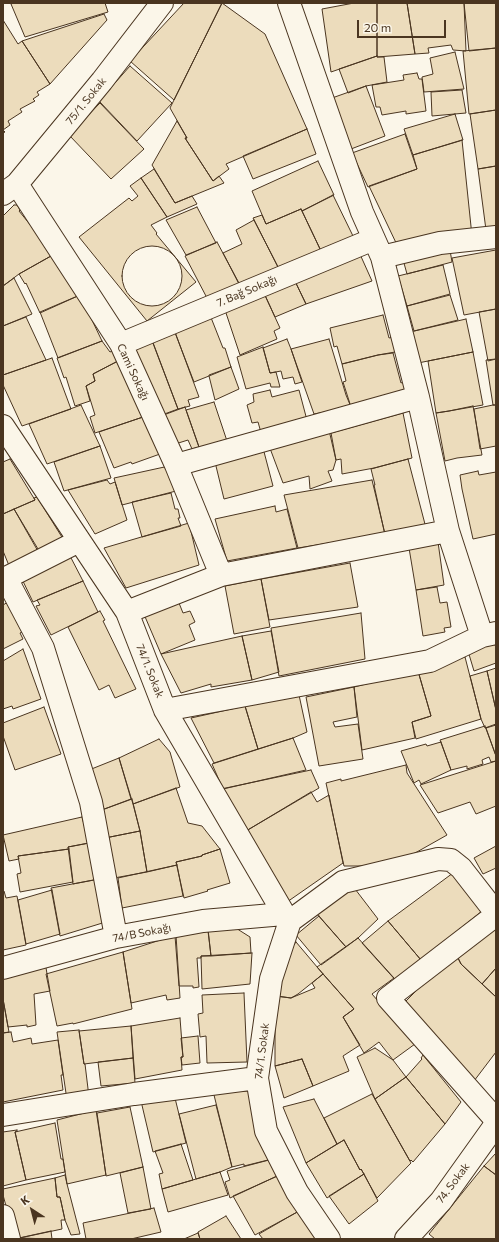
<!DOCTYPE html>
<meta charset="utf-8">
<style>
body{margin:0}
#map{position:relative;width:499px;height:1242px;overflow:hidden;background:#fbf6e9;font-family:Commissioner,sans-serif}
canvas{display:block}
.frame{position:absolute;inset:0;border:4px solid #4a3520;pointer-events:none}
.north{position:absolute;left:12px;top:1190px;width:40px;height:40px;-webkit-text-stroke:3px #fbf6e9;paint-order:stroke;rotate:324deg;font-size:11px;font-weight:700;line-height:16px;text-align:center;color:#4a3520}
.north::after{content:'';display:block;margin:auto;width:14px;height:18px;background:#4a3520;clip-path:polygon(50% 0,100% 100%,50% 72%,0 100%)}
.scale{position:absolute;left:357px;top:20px;width:89px;height:18px;box-sizing:border-box;border:2px solid #4a3520;border-top:0;padding-left:5px;font-size:12px;line-height:14px;white-space:nowrap;color:#4a3520;-webkit-text-stroke:3px #fbf6e9;paint-order:stroke}
</style>
<div id="map">
<canvas width="499" height="1242"></canvas>
<div class="frame"></div>
<div class="north">K</div>
<div class="scale">20 m</div>
</div>
<script>
const context = document.querySelector('canvas').getContext('2d');
context.lineJoin = 'round';
function fill(path, color) { context.fillStyle = color; context.fill(path, 'evenodd'); }
const poly = rows => new Path2D(rows.map(r => 'M' + r).join(''));
function trace(path, color, width, dash) { context.strokeStyle = color; context.lineWidth = width; context.lineCap = dash ? 'butt' : 'round'; context.setLineDash(dash || []); context.stroke(path); }
function drawText(font, color, halo, rows, align = 'center') {
  context.font = font + ' Commissioner,sans-serif'; context.lineWidth = 3; context.setLineDash([]); context.textBaseline = 'middle'; context.strokeStyle = halo; context.fillStyle = color; for (const [text, x, y, turn = 0] of rows) {
    context.save(); context.translate(x, y); context.rotate((+turn || 0) * Math.PI / 180); context.textAlign = isNaN(turn) ? turn : align; if (halo) context.strokeText(text, 0, 0); context.fillText(text, 0, 0); context.restore();
  }
}
const building = poly([
 [14,3,105,3,108,12,25,37,11,4,14,3],
 [184,3,222,3,174,100,130,61,184,3],
 [222,3,265,34,307,129,226,164,229,169,213,181,185,138,187,138,170,108,222,3],
 [354,3,377,3,377,56,331,72,322,9,354,3],
 [377,3,407,3,415,54,377,57,377,3],
 [407,3,464,3,466,51,453,50,451,45,428,48,429,53,415,54,407,3],
 [464,3,496,3,496,48,469,51,464,3],
 [104,14,107,20,50,84,22,41,104,14],
 [3,20,18,44,22,41,50,84,37,92,39,95,33,99,35,101,20,109,22,112,8,121,10,125,3,130,5,132,3,133,3,20],
 [496,48,496,110,469,114,463,51,496,48],
 [455,52,464,89,424,92,422,77,433,74,430,58,455,52],
 [377,56,377,57,384,57,387,82,366,86,348,93,339,69,377,56],
 [130,66,172,103,137,141,99,101,130,66],
 [417,73,419,79,422,79,426,111,406,114,406,111,382,115,380,107,376,107,372,85,404,80,403,75,417,73],
 [366,86,385,136,351,149,332,98,366,86],
 [462,90,466,113,432,116,431,92,462,90],
 [100,103,144,149,111,179,69,135,100,103],
 [496,110,496,166,478,169,470,114,496,110],
 [455,114,463,140,413,155,404,129,455,114],
 [177,121,187,138,185,138,213,181,219,176,224,183,175,203,152,165,177,121],
 [307,129,316,154,253,179,243,156,307,129],
 [405,134,417,169,368,187,352,153,405,134],
 [462,140,472,236,398,247,369,186,417,169,413,155,462,140],
 [318,161,334,195,302,211,301,209,266,224,252,191,318,161],
 [496,166,496,229,486,230,478,169,496,166],
 [154,169,175,203,192,196,197,204,167,217,141,178,154,169],
 [141,178,167,217,151,225,157,233,156,234,196,282,147,321,79,237,129,198,132,201,138,196,130,186,141,178],
 [333,195,353,236,321,251,302,211,333,195],
 [14,205,17,205,20,210,19,211,41,238,40,239,51,256,19,274,3,286,3,216,14,205],
 [197,207,216,243,186,255,166,220,197,207],
 [301,209,321,251,278,267,253,218,262,215,266,224,301,209],
 [254,220,279,269,239,284,223,253,242,244,236,230,254,220],
 [217,242,240,285,207,298,185,256,217,242],
 '122 276a30 30 0 1 1 60 0a30 30 0 1 1-60 0Z',
 [450,250,452,262,407,274,402,256,450,250],
 [496,250,496,309,464,315,452,258,496,250],
 [359,252,372,281,306,304,293,277,359,252],
 [51,256,80,295,40,313,26,283,25,284,19,274,51,256],
 [443,265,450,294,407,306,398,276,443,265],
 [293,277,306,304,275,317,263,291,293,277],
 [14,278,32,314,3,326,3,286,14,278],
 [263,291,280,328,274,331,277,339,240,355,224,307,263,291],
 [80,295,102,341,58,358,40,312,80,295],
 [450,295,458,320,414,331,407,306,450,295],
 [496,309,496,359,488,361,479,312,496,309],
 [210,315,223,348,225,348,231,367,209,375,209,376,194,382,174,330,210,315],
 [383,315,389,338,393,337,395,352,378,355,342,364,337,346,334,347,330,328,383,315],
 [26,317,46,360,3,375,3,326,26,317],
 [466,319,473,352,418,363,410,332,466,319],
 [175,332,199,397,188,400,190,406,178,409,152,340,175,332],
 [151,338,178,409,159,416,129,346,151,338],
 [287,339,291,349,302,382,295,384,293,377,283,379,281,371,270,373,263,348,287,339],
 [329,339,346,395,351,407,314,414,291,349,329,339],
 [102,341,110,352,112,351,118,361,93,374,95,381,86,386,90,401,75,406,66,377,64,378,57,358,102,341],
 [263,347,270,373,276,372,280,387,271,387,270,383,246,389,237,357,263,347],
 [473,352,483,405,449,411,436,413,428,361,473,352],
 [393,353,401,383,403,382,406,394,351,407,343,382,346,381,342,364,378,355,393,353],
 [52,358,71,409,22,426,3,385,3,375,52,358],
 [496,359,496,405,493,405,486,360,496,359],
 [118,361,146,416,95,433,90,417,95,415,86,386,95,381,93,374,118,361],
 [231,367,239,389,215,400,209,376,231,367],
 [270,390,272,397,299,390,308,424,262,436,258,422,252,423,247,405,254,402,253,394,270,390],
 [214,402,227,441,200,450,186,410,214,402],
 [81,405,100,446,47,464,29,424,81,405],
 [493,405,496,405,496,446,480,449,474,409,493,405],
 [473,406,482,455,457,458,445,461,436,413,449,411,473,406],
 [185,407,199,447,192,449,188,440,172,445,161,416,185,407],
 [403,413,412,458,374,468,342,474,341,459,336,460,331,433,403,413],
 [146,416,160,454,132,464,131,462,114,468,99,432,146,416],
 [328,426,336,460,333,470,328,471,332,481,310,489,309,476,283,483,268,443,328,426],
 [100,446,111,478,64,491,54,462,100,446],
 [263,448,273,486,224,499,215,462,263,448],
 [10,459,35,500,3,514,3,462,10,459],
 [408,459,426,528,385,535,374,485,375,485,371,469,408,459],
 [169,466,176,491,122,505,114,478,169,466],
 [478,471,479,475,496,472,496,534,473,539,462,489,460,475,478,471],
 [107,480,110,484,115,482,127,520,95,534,68,490,107,480],
 [372,480,385,534,298,548,284,495,372,480],
 [171,493,175,509,178,509,180,518,178,518,181,526,142,537,132,502,171,493],
 [37,497,65,542,41,554,14,509,35,500,34,498,37,497],
 [275,506,276,512,287,509,297,548,227,561,215,519,275,506],
 [14,509,39,553,10,568,3,551,3,514,14,509],
 [189,523,199,565,126,588,104,548,189,523],
 [438,542,444,585,416,590,409,548,438,542],
 [69,554,83,581,33,602,20,575,69,554],
 [350,563,358,607,269,620,261,579,350,563],
 [261,579,270,627,234,634,225,586,261,579],
 [83,581,98,612,51,635,36,606,40,605,37,600,83,581],
 [437,587,440,603,447,602,451,627,444,628,445,632,423,636,416,590,437,587],
 [177,598,183,613,190,611,195,622,189,625,195,640,161,654,143,612,177,598],
 [8,602,22,632,20,633,23,639,3,649,3,605,8,602],
 [100,611,105,620,103,621,136,689,115,698,109,685,99,690,68,627,100,611],
 [361,613,365,659,279,676,271,628,361,613],
 [271,631,279,672,252,680,242,636,271,631],
 [242,636,252,680,211,687,211,684,181,693,161,654,242,636],
 [494,642,496,648,496,663,474,671,468,651,494,642],
 [23,649,41,699,13,709,12,706,3,709,3,661,23,649],
 [465,657,481,719,416,739,412,722,431,716,418,671,465,657],
 [496,668,496,710,487,671,496,668],
 [418,671,431,716,412,722,415,738,362,750,354,687,418,671],
 [487,671,496,710,496,724,485,728,481,719,470,676,487,671],
 [354,687,357,717,333,722,335,727,358,724,363,759,319,766,306,697,354,687],
 [299,695,307,732,293,738,258,749,245,706,299,695],
 [245,706,258,749,214,763,191,718,245,706],
 [44,707,61,754,15,770,3,736,3,723,44,707],
 [496,725,496,756,486,728,496,725],
 [485,726,496,756,496,761,491,762,489,757,482,760,483,764,467,769,467,766,451,770,440,740,485,726],
 [293,738,306,770,223,789,212,764,293,738],
 [159,739,170,752,180,787,133,804,119,758,159,739],
 [441,742,451,770,421,784,419,780,414,783,401,751,426,744,427,746,441,742],
 [119,758,131,799,99,811,89,770,119,758],
 [496,761,496,806,476,814,470,802,438,813,420,785,496,761],
 [406,765,407,773,447,835,392,866,344,866,326,783,341,779,341,781,406,765],
 [311,770,319,788,246,831,221,789,311,770],
 [176,788,188,823,202,826,220,849,202,855,202,856,176,862,177,865,147,872,140,831,133,804,176,788],
 [311,792,317,802,329,795,343,863,287,902,246,831,311,792],
 [132,799,140,831,105,838,99,811,132,799],
 [82,817,89,843,68,847,69,849,18,856,19,859,9,861,3,835,82,817],
 [140,831,147,872,114,878,105,838,140,831],
 [89,843,99,879,73,884,68,847,89,843],
 [496,846,496,868,483,874,474,858,496,846],
 [69,849,73,882,20,892,17,874,21,873,18,856,69,849],
 [220,849,230,883,207,890,208,891,184,898,176,862,202,856,202,855,220,849],
 [177,865,183,896,122,908,118,878,177,865],
 [453,873,482,911,421,960,388,921,453,873],
 [99,879,109,921,60,936,51,888,99,879],
 [352,885,378,919,358,938,346,947,316,913,352,885],
 [52,890,60,934,26,944,18,900,52,890],
 [3,891,4,891,6,898,17,896,26,945,3,950,3,891],
 [319,916,346,947,321,965,296,935,319,916],
 [388,921,421,960,399,984,362,943,388,921],
 [231,925,250,937,251,953,211,956,208,931,231,925],
 [496,927,496,968,482,984,461,964,458,958,496,927],
 [208,929,211,956,201,956,201,958,197,958,199,987,193,988,193,986,179,986,175,936,208,929],
 [176,935,180,998,167,1000,166,995,131,1003,123,952,176,935],
 [358,938,394,978,372,994,415,1044,393,1060,379,1042,364,1053,343,1017,354,1009,317,967,358,938],
 [296,942,323,974,298,994,291,998,277,996,285,956,296,942],
 [123,952,132,1009,73,1024,73,1023,57,1026,46,974,123,952],
 [252,953,250,984,202,989,201,956,252,953],
 [458,958,461,964,496,997,496,1052,474,1081,401,1006,429,978,458,958],
 [45,962,50,991,34,994,36,1025,27,1027,27,1025,8,1027,3,999,3,972,45,962],
 [496,968,496,997,482,984,496,968],
 [323,974,354,1009,343,1017,360,1045,343,1056,349,1071,313,1086,302,1059,275,1066,275,996,291,998,315,988,312,983,323,974],
 [244,993,247,1062,207,1063,206,1036,200,1037,198,1014,203,1013,202,995,244,993],
 [3,999,9,1032,3,1033,3,999],
 [180,1018,183,1057,181,1057,182,1070,135,1079,131,1026,180,1018],
 [131,1026,133,1058,84,1064,79,1031,131,1026],
 [79,1030,84,1064,85,1064,89,1097,67,1100,57,1032,79,1030],
 [11,1032,13,1042,31,1038,32,1044,58,1040,63,1075,61,1075,63,1090,3,1102,3,1033,11,1032],
 [198,1036,200,1063,182,1065,181,1057,183,1057,181,1038,198,1036],
 [375,1048,393,1060,406,1077,375,1099,357,1057,375,1048],
 [423,1055,461,1102,445,1124,406,1077,422,1059,421,1058,423,1055],
 [133,1058,135,1083,101,1086,98,1062,133,1058],
 [302,1059,313,1086,284,1098,275,1066,302,1059],
 [406,1077,445,1124,413,1162,411,1160,410,1161,375,1099,406,1077],
 [213,1091,250,1091,272,1159,244,1166,244,1164,232,1167,213,1091],
 [174,1094,186,1143,153,1152,141,1101,174,1094],
 [372,1094,411,1163,377,1198,361,1169,360,1170,344,1140,337,1144,324,1118,372,1094],
 [314,1099,337,1144,306,1163,283,1107,314,1099],
 [216,1105,232,1167,220,1172,196,1179,179,1114,216,1105],
 [130,1107,143,1167,106,1176,97,1113,130,1107],
 [96,1110,106,1175,67,1184,57,1120,96,1110],
 [55,1123,61,1159,63,1159,65,1172,26,1180,15,1132,55,1123],
 [17,1130,17,1131,15,1132,26,1180,3,1186,3,1132,17,1130],
 [344,1140,360,1170,361,1169,364,1174,327,1198,306,1163,344,1140],
 [181,1144,193,1180,162,1189,159,1174,163,1173,155,1151,181,1144],
 [496,1153,496,1175,484,1166,496,1153],
 [269,1160,277,1176,230,1198,225,1182,230,1180,227,1171,269,1160],
 [484,1166,496,1175,496,1239,435,1239,429,1234,484,1166],
 [143,1167,151,1209,128,1213,120,1173,143,1167],
 [220,1172,228,1195,168,1212,162,1189,220,1172],
 [282,1174,303,1209,255,1235,233,1196,282,1174],
 [364,1174,378,1201,349,1224,329,1196,364,1174],
 [65,1175,67,1184,80,1234,71,1235,65,1220,60,1197,57,1197,55,1178,65,1175],
 [55,1178,57,1197,60,1197,65,1220,61,1220,62,1229,15,1239,3,1195,3,1189,55,1178],
 [154,1208,161,1232,131,1239,86,1239,83,1223,154,1208],
 [304,1208,321,1239,263,1239,259,1234,304,1208],
 [226,1216,241,1239,200,1239,198,1232,226,1216],
 [51,1231,52,1239,19,1238,51,1231],
 [198,1233,200,1239,184,1239,198,1233]
]);
fill(building, '#ecdcbc');
trace(building, '#4a3520', 1);
const minor = poly([
 [289,3,362,212,382,257,418,397,448,531,482,636],
 [17,184,121,344,176,465,221,575],
 [3,194,17,184,102,81,162,3],
 [382,257,440,243,496,237],
 [121,344,374,239],
 [3,426,127,612,165,710,284,914,290,921],
 [176,465,418,397],
 [79,541,6,578,43,648,91,802,116,937],
 [127,612,221,575,448,531],
 [165,710,430,661,482,636,496,633],
 [496,915,388,998,496,1120],
 [3,968,116,937,203,921,284,914],
 [3,1115,134,1094,257,1078],
 [3,1216,9,1239],
 [329,1239,297,1192,266,1131,257,1078,271,979,290,921,343,882,438,859,451,860,461,868,496,913]
]);
const major = poly([
 [406,1239,441,1201,496,1124]
]);
trace(minor, '#4a3520', 24);
trace(major, '#4a3520', 24);
trace(minor, '#fbf6e9', 22);
trace(major, '#fbf6e9', 22);
drawText('11px', '#4a3520', '#fbf6e9', [
 ["75/1. Sokak",86,101,-51],
 ["7. Bağ Sokağı",247,291,-23],
 ["Cami Sokağı",133,372,65],
 ["74/1. Sokak",150,671,68],
 ["74/B Sokağı",142,933,-11],
 ["74/1. Sokak",262,1051,-83],
 ["74. Sokak",453,1183,-53]
]);
</script>
